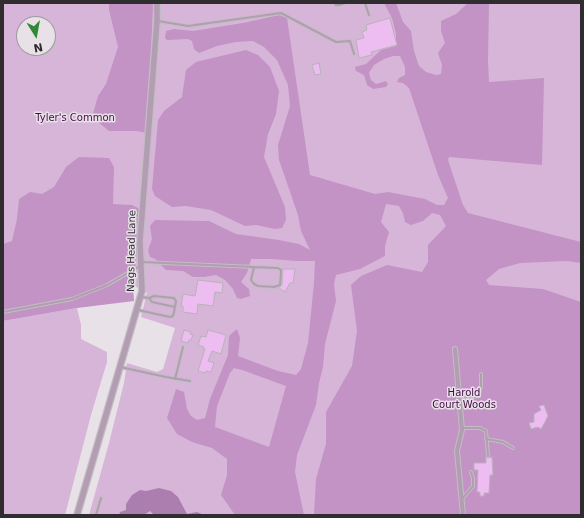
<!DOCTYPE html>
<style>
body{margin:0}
#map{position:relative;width:584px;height:518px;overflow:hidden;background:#e8e2e8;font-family:"DejaVu Sans",sans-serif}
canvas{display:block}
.frame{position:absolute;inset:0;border:4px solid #302d30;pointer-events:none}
.north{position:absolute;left:16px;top:16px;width:40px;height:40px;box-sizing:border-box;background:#e8e2e8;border:1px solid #9e9a9e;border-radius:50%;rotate:169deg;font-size:11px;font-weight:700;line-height:16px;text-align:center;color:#302d30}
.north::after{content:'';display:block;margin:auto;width:14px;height:18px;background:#318938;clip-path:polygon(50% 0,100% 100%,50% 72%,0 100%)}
</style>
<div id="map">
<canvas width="584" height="518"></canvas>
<div class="frame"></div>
<div class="north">N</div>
</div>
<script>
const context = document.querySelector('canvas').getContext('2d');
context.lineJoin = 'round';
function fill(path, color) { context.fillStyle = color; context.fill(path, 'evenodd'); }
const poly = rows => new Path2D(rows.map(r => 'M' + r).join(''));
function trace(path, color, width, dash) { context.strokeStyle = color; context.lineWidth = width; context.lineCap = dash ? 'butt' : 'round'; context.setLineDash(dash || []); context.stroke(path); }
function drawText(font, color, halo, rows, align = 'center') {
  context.font = font + ' "DejaVu Sans",sans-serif'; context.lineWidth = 3; context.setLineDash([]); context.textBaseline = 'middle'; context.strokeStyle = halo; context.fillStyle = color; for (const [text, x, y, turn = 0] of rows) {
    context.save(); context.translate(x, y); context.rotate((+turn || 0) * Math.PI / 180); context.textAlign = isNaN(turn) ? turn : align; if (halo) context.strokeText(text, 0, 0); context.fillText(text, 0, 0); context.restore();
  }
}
fill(poly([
 [3,3,581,3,581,515,89,515,109,443,124,383,127,363,157,372,163,369,175,328,141,317,147,293,133,285,3,304],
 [24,24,48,24,48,48,24,48],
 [77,308,81,325,81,339,107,352,107,362,91,415,65,515,3,515,3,321]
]), '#d7b5d8');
fill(poly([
 [109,3,153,3,148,133,136,131,109,131,92,117,98,96,106,84,118,47,109,10],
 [384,3,396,3,403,22,411,31,414,51,419,66,426,72,436,75,441,74,442,65,438,53,445,43,441,31,441,21,456,14,468,3,489,3,488,61,489,82,544,78,542,165,449,157,448,160,463,205,468,213,581,242,581,263,567,261,520,263,499,269,486,280,489,285,543,289,581,302,581,515,314,515,316,479,326,444,326,412,352,366,357,331,351,285,361,276,387,265,422,272,428,262,428,245,446,226,440,215,432,213,423,221,411,225,405,222,403,213,399,206,386,204,381,222,389,232,385,246,385,256,360,269,336,275,334,284,336,301,325,344,323,367,319,383,316,405,297,455,295,472,304,515,235,515,221,495,227,475,227,459,212,448,192,442,177,434,167,418,176,389,184,392,187,409,191,416,197,420,205,418,210,399,228,355,229,336,237,329,240,338,238,356,278,371,296,375,301,369,308,343,314,283,315,261,296,261,272,259,251,259,247,273,241,282,249,289,250,296,241,299,237,298,233,289,225,280,216,275,204,277,193,277,183,271,166,270,155,259,150,257,148,250,152,239,150,226,155,220,209,221,236,234,279,240,299,244,310,250,301,231,298,215,279,160,278,145,290,106,288,85,277,60,264,47,253,41,236,42,217,46,199,53,194,49,192,41,188,39,167,40,165,38,166,31,174,29,193,31,243,23,279,15,287,18,310,175,375,194,388,192,425,199,437,205,444,205,448,198,438,175,409,88,403,83,397,82,399,78,405,75,405,67,400,56,393,56,384,59,374,65,369,73,371,80,376,84,386,81,388,84,386,87,373,89,367,85,364,75,356,71,355,67,366,64,381,50,396,46,396,34,392,18],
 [234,368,242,370,286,386,269,447,215,427,217,406,230,373],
 [246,50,258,55,270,67,279,91,276,114,268,134,264,157,285,207,286,220,282,228,275,229,256,225,245,226,211,210,186,206,172,207,155,196,152,189,158,120,164,111,182,97,186,70,196,62],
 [79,157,109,158,114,167,113,204,132,205,142,210,133,285,134,301,77,308,3,321,3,244,12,241,17,219,19,199,30,192,42,194,54,187,66,167]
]), '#c293c4');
fill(poly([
 [159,488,171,491,178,497,187,514,197,512,204,515,154,515,150,511,144,515,119,515,120,512,126,510,126,504,132,495,140,490,146,491]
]), '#ac7eaf');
const building = poly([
 [390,18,397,45,371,52,372,55,359,58,356,40,364,38,362,32,367,30,366,25,390,18],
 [319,63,321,74,315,75,312,65,319,63],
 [283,269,295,269,293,283,290,283,285,292,279,288,282,285,283,269],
 [198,280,223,283,222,293,215,292,213,306,198,304,197,314,183,312,183,306,181,306,183,294,195,296,198,280],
 [184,330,191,332,190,334,193,335,191,340,189,340,188,343,181,341,184,330],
 [208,330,226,335,221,354,212,351,208,361,214,363,211,372,206,371,205,373,198,371,205,349,203,349,204,347,198,345,201,336,206,337,208,330],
 [544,405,548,416,545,422,541,429,538,427,531,429,529,423,534,422,534,414,541,410,539,406,544,405],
 [486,457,488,458,492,457,493,475,490,475,489,493,484,493,484,496,480,496,480,492,477,492,478,470,474,470,474,463,486,463,486,457]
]);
fill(building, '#edbcf0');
trace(building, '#b8b3b9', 1);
const service = poly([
 [335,3,336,5,339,5,345,3],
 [365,3,369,15],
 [158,21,188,26,281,13,336,42,350,41,354,54],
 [142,262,254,267,278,268,281,270,281,273,280,285,274,287,258,286,254,284,251,280,254,267],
 [149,298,152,302,175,307],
 [138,310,170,317,173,316,174,312,176,301,174,298,154,296,149,298,141,297],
 [3,312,72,299,107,285,140,266],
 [120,367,166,377,190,381],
 [175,379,183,347],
 [460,397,473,397,478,396,481,387,481,374],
 [462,428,480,428,486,431,488,456],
 [486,439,503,442,513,448],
 [462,499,473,486,473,478,471,472],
 [96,515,101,498]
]);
const minor = poly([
 [455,349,462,430,457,451,463,515]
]);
const tertiary = poly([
 [77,515,142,291,140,241,157,21,157,3]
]);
trace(service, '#c3bec3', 4);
trace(minor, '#c3bec3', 6);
trace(tertiary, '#c3bec3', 8);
trace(service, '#b29db3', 2);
trace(minor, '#b29db3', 4);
trace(tertiary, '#b29db3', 5.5);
drawText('10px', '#450a49', '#e8e2e8', [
 ["Tyler's Common",75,118],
 ["Harold",464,393],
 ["Court Woods",464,405]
]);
drawText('10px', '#302d30', '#e8e2e8', [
 ["Nags Head Lane",132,251,-89]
]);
</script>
